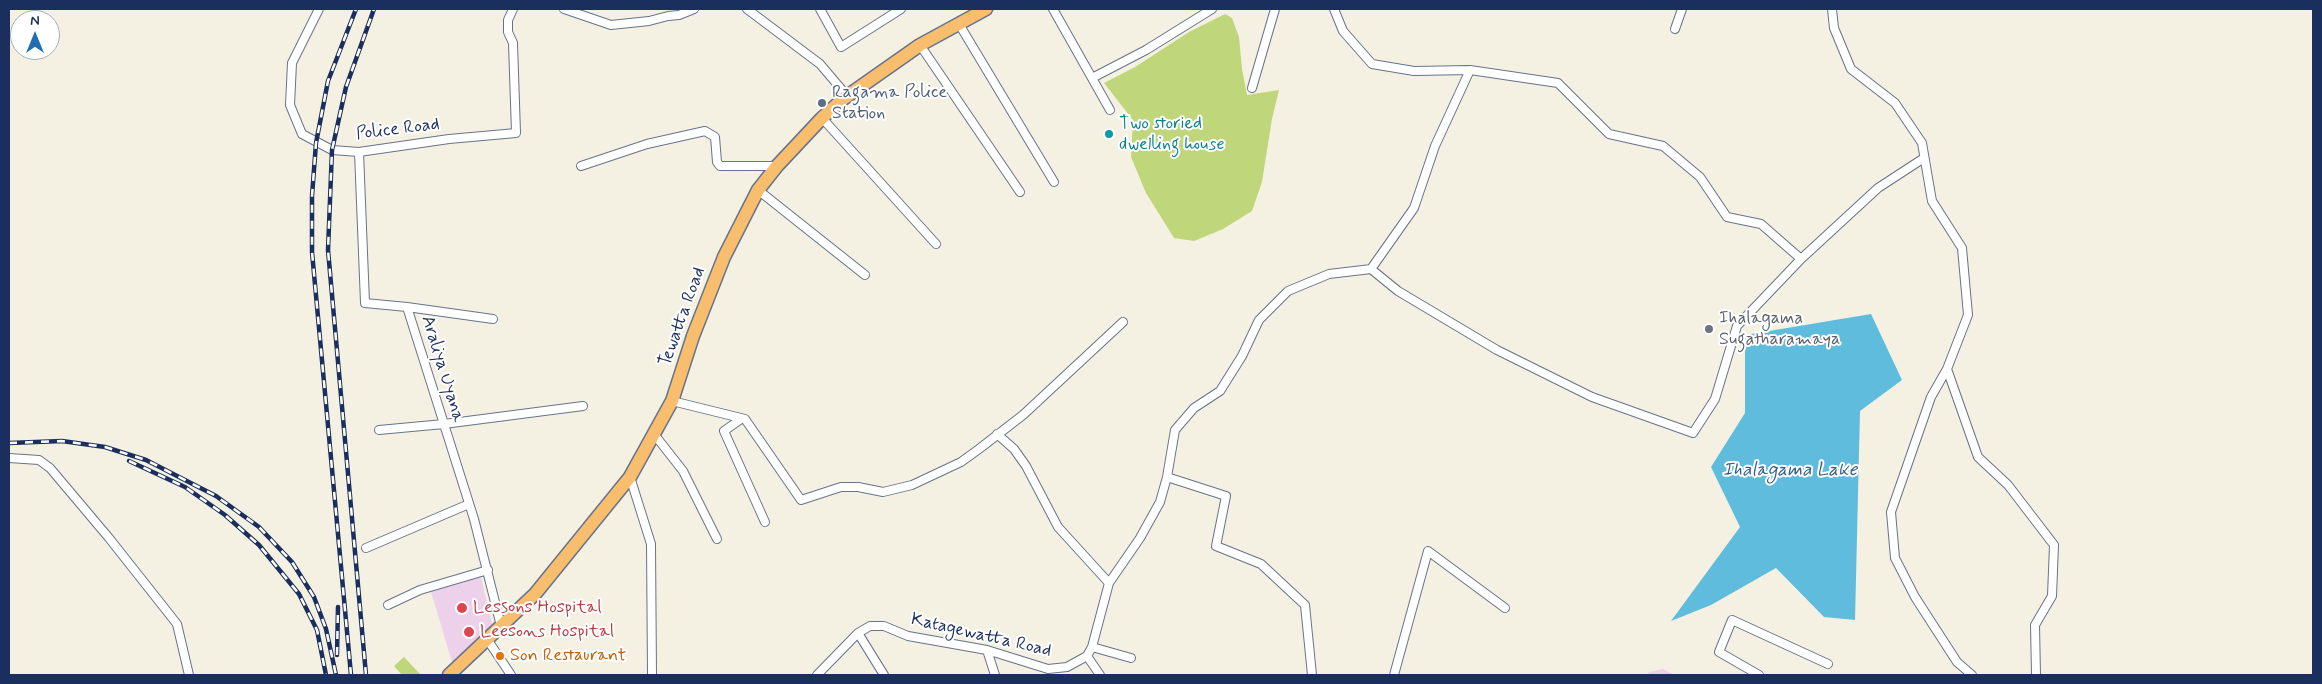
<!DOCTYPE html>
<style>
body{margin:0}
#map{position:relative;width:2322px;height:684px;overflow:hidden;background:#f4f1e2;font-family:Mynerve,sans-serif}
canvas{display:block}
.frame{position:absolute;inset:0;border:10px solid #1b2f5e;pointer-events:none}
.north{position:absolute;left:10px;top:10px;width:50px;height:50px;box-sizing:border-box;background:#fff;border:1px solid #a4acbf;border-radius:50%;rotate:0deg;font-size:14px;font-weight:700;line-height:20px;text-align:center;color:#1b2f5e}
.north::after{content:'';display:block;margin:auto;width:18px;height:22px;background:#1f6fb2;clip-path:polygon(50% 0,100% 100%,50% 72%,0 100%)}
</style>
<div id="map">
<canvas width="2322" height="684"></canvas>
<div class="frame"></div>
<div class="north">N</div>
</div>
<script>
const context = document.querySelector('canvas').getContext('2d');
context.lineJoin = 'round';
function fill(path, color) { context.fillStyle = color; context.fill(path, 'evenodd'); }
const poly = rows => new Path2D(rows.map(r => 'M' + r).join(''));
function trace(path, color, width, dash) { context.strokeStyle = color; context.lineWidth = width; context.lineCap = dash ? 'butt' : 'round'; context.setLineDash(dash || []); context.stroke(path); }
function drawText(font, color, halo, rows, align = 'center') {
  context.font = font + ' Mynerve,sans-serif'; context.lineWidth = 4; context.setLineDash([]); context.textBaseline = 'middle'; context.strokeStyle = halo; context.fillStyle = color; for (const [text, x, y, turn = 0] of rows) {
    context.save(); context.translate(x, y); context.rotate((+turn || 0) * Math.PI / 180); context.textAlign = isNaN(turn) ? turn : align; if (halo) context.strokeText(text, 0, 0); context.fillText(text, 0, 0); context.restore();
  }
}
fill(poly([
 [480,574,493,627,455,664,451,659,430,588],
 [1663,669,1674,675,1647,675,1649,672]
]), '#edd0e9');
fill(poly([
 [1225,14,1232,18,1239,37,1242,69,1247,95,1279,90,1272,119,1262,182,1252,211,1223,229,1194,241,1174,238,1146,193,1131,157,1133,120,1104,83,1135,67,1189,32],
 [404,657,421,675,402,675,394,666]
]), '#c0d67a');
fill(poly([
 [1871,314,1902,380,1860,411,1855,620,1824,617,1776,568,1711,605,1671,621,1740,527,1711,467,1745,413,1745,335]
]), '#5fbcdd');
const street = poly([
 [319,9,292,63,290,105,302,134,332,150,359,152,449,139,516,133,513,43,508,32,508,20,513,9],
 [564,9,611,25,649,21,668,16,679,15,694,9],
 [747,9,820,64,848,97],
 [820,9,841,47,901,9],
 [1053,9,1110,110],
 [1334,9,1343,31,1372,64,1414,71,1470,70,1435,146,1414,208,1371,269],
 [1832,9,1834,28,1851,69,1895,103,1922,143,1932,201,1962,248,1968,315,1947,369,1978,457,2008,485,2054,545,2052,596,2035,625,2036,675],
 [959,24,1054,182],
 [1675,29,1682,9],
 [920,45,1020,192],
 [1470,70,1558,83,1609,134,1663,146,1700,177,1727,217,1761,224,1801,259],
 [1092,78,1146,50,1212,9],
 [1252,88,1275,9],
 [822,118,936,244],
 [359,152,365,303,407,307,474,519,501,626],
 [581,166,647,144,705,131,715,137,717,162,720,166,777,166],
 [758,190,865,275],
 [407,307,493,319],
 [1947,369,1931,397,1891,512,1895,558,1915,597,1957,662,1972,675],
 [672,401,745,419,801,500,841,487,858,487,883,492,912,485,961,462,979,449,1023,415,1123,322],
 [741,419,724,431,765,522],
 [379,430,444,424,583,406],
 [654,434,683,471,717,539],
 [997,434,1014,449,1026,466,1058,527,1109,583],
 [9,458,39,460,50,468,109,538,177,624,189,675],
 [630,477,651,544,652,675],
 [1167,477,1175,430,1194,408,1220,391,1242,356,1259,320,1288,291,1329,274,1371,269,1398,291,1497,350,1592,397,1693,433,1715,399,1737,326,1801,259,1878,188,1924,158],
 [366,548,469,504],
 [388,605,420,590,488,570],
 [858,633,884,675],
 [487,639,511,675],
 [1092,647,1131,658],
 [987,650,995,675],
 [1087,656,1100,675],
 [817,675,858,633,870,626,884,626,908,636,987,650,1048,669,1067,667,1087,656,1092,647,1109,583,1140,538,1160,502,1167,477,1226,496,1216,546,1261,564,1305,605,1312,675],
 [1394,675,1428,551,1505,608],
 [1759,675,1719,652,1732,620,1828,664]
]);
const primary = poly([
 [449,675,535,594,630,477,672,401,693,336,724,257,758,190,777,166,822,118,843,99,920,45,986,9]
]);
trace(street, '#67738c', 10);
trace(primary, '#67738c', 15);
trace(street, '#fff', 8);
trace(primary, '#f9be6d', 12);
const rail = poly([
 [9,443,62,441,105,447,146,460,216,496,259,527,292,562,314,597,326,629,336,675],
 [129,461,185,487,225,515,259,545,299,594,317,630,326,675],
 [337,655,338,607],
 [351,675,312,252,312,196,316,143,328,81,356,9],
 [366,675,328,250,332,150,346,87,374,9]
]);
trace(rail, '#1b2f5e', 4.5);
trace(rail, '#fff', 2.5, [8]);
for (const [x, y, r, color] of [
 [822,103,5,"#5c6f8a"],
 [1109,134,5,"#0f9aa8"],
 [1709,329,5,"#6b7280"],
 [462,608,6,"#e0444e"],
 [469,632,6,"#e0444e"],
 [500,656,5,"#e8710a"]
]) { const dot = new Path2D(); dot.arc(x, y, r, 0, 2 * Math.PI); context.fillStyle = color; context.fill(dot); trace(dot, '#fff', 2); }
drawText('18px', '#4e5e75', '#fff', [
 ["Ragama Police",832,93],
 ["Station",832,114]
], 'left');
drawText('18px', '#0d838f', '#fff', [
 ["Two storied",1119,124],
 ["dwelling house",1119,145]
], 'left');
drawText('18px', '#1b2f5e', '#fff', [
 ["Police Road",398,130,-7],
 ["Tewatta Road",683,317,-70],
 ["Araliya Uyana",442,369,73],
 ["Katagewatta Road",981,636,13]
]);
drawText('18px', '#5b616d', '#fff', [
 ["Ihalagama",1719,319],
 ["Sugatharamaya",1719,340]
], 'left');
drawText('18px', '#be3a42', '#fff', [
 ["Lessons Hospital",473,608],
 ["Leesons Hospital",480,632]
], 'left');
drawText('18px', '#c56008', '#fff', [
 ["Son Restaurant",510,656]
], 'left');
drawText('italic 19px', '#33608a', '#fff', [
 ["Ihalagama Lake",1790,471]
]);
</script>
